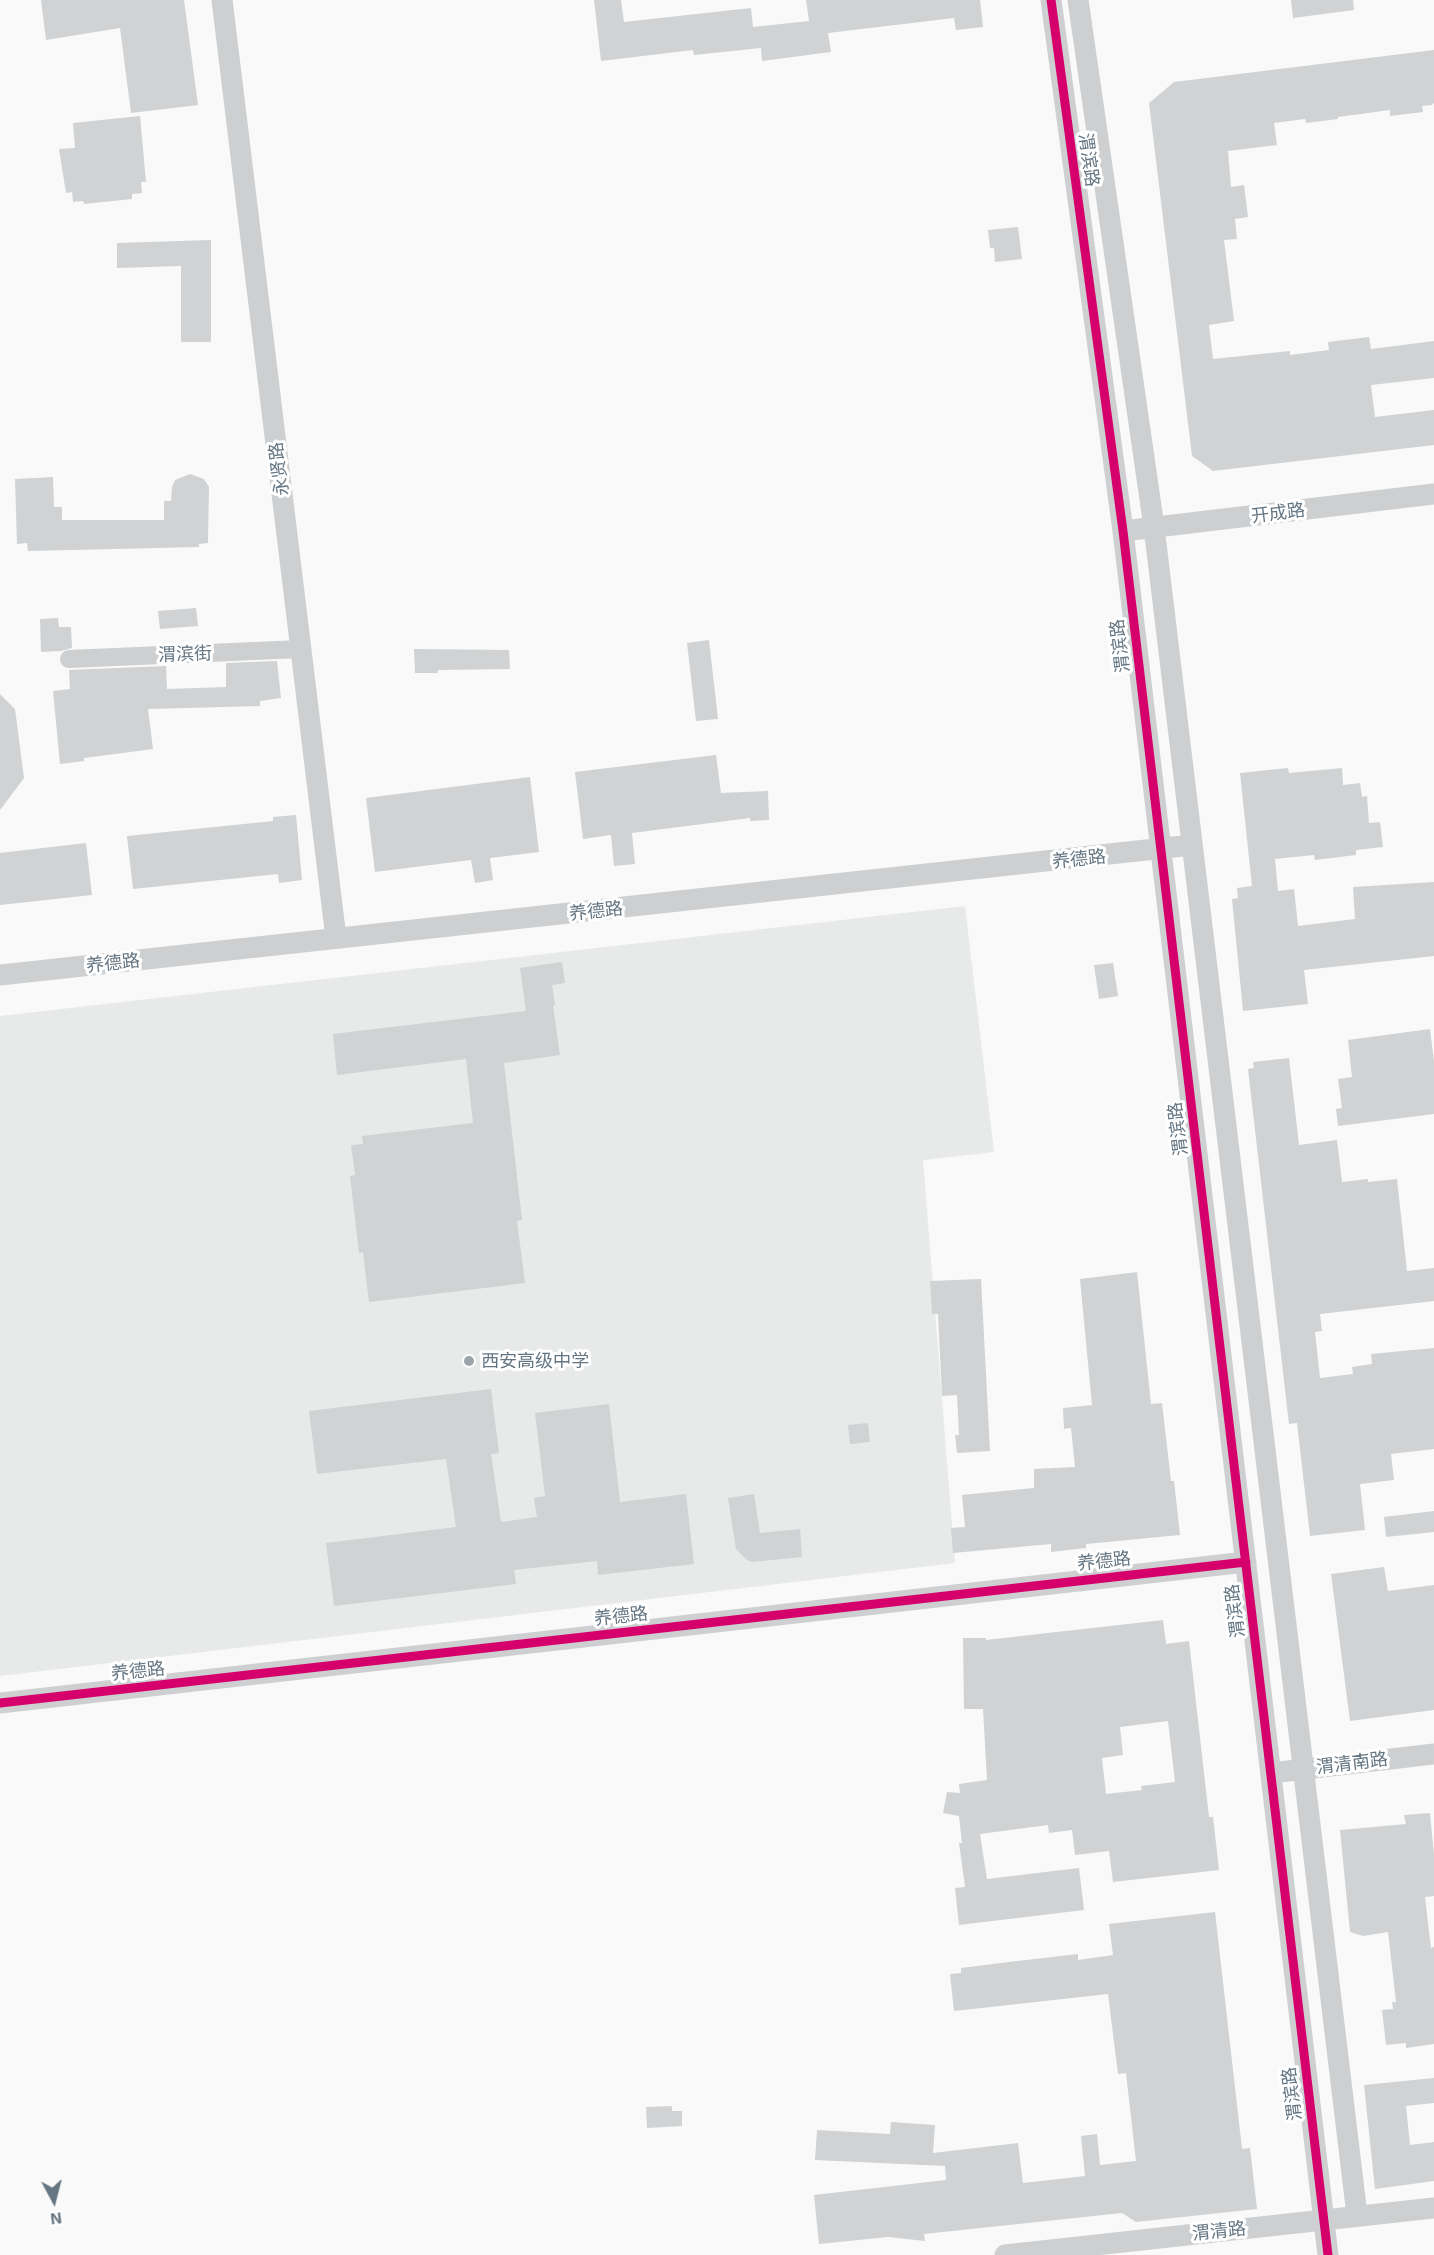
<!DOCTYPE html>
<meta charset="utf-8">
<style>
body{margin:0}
#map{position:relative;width:1434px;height:2255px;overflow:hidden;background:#f9f9f9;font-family:"Exo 2",sans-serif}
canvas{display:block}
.north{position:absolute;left:24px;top:2171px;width:60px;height:60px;-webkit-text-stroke:4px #fff;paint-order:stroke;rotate:173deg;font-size:16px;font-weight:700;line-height:24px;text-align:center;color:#657683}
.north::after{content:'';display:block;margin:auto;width:21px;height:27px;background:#657683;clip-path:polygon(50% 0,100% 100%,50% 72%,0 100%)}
</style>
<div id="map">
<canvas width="1434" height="2255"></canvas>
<div class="north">N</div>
</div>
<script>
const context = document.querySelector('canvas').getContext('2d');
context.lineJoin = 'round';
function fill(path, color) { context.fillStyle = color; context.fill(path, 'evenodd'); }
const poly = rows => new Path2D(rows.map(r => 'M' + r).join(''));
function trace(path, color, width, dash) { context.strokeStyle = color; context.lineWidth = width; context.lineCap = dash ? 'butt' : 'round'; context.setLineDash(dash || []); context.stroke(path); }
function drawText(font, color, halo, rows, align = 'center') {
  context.font = font + ' "Exo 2","Noto Sans SC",sans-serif'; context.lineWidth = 6; context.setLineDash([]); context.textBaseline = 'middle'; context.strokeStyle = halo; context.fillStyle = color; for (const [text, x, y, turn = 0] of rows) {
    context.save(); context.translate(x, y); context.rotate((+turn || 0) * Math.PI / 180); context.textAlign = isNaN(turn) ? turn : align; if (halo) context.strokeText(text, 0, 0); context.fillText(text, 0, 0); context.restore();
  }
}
fill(poly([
 [965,906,994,1152,923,1160,955,1563,0,1676,0,1016]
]), '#e8e9e9');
fill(poly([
 [41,0,184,0,198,105,131,113,120,28,46,40],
 [594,0,621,0,624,22,751,8,753,27,809,21,806,0,980,0,983,27,956,30,954,18,828,33,831,52,762,61,761,48,694,55,693,50,601,61],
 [1291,0,1353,0,1354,10,1293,18],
 [1434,50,1434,103,1432,105,1422,106,1423,112,1390,116,1390,110,1338,117,1338,119,1306,123,1305,119,1274,123,1277,145,1228,151,1231,187,1244,185,1248,217,1235,219,1237,239,1224,240,1234,321,1209,325,1213,359,1290,351,1290,355,1329,350,1328,342,1369,337,1371,349,1434,341,1434,378,1371,385,1375,417,1434,410,1434,445,1213,471,1192,456,1149,103,1174,82],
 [140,116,146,182,141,182,142,193,132,194,132,199,84,204,83,201,73,202,72,192,66,193,59,149,75,148,73,123],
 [1018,227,1022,259,995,262,994,248,990,248,988,230],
 [211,240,211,342,181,342,181,266,117,268,117,243],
 [190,474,204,479,209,487,208,543,199,544,199,547,28,551,27,543,17,544,15,479,53,477,54,507,62,507,62,520,164,520,164,501,171,501,172,487,175,480],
 [196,608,198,626,160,629,158,611],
 [58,618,59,627,71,627,72,648,61,651,41,652,40,619],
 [709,640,718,719,696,721,687,643],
 [414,649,509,650,510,669,438,670,438,673,415,673],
 [277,661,281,698,260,701,260,706,148,709,153,749,84,758,84,761,60,764,53,691,70,689,69,670,166,666,167,689,226,687,226,663],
 [0,694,15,709,24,778,0,810],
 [716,755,721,793,768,791,769,820,750,821,750,818,632,833,635,864,614,866,611,835,583,839,575,772],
 [1288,768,1289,773,1342,768,1343,785,1360,783,1362,797,1367,796,1369,823,1380,822,1383,847,1356,850,1356,855,1315,860,1314,855,1275,859,1278,891,1294,889,1298,926,1355,919,1353,887,1434,882,1434,956,1304,970,1308,1004,1243,1011,1232,899,1238,898,1237,888,1252,886,1240,773],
 [530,777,539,852,490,858,493,880,475,883,471,860,375,872,366,798],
 [296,815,302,880,279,883,278,874,133,889,127,836,273,821,273,817],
 [86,843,92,895,0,905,0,853],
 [562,962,565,983,552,985,555,1005,553,1006,560,1055,504,1063,522,1220,517,1221,525,1283,369,1302,363,1252,359,1253,350,1176,355,1175,351,1145,363,1144,362,1136,473,1123,466,1059,337,1075,333,1034,526,1011,520,968],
 [1113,963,1118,996,1099,999,1094,965],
 [1430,1029,1434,1062,1434,1114,1338,1126,1336,1109,1342,1108,1338,1079,1352,1077,1348,1040],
 [1289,1058,1299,1145,1337,1140,1342,1182,1368,1179,1368,1182,1397,1179,1407,1271,1434,1268,1434,1301,1320,1314,1322,1331,1315,1332,1320,1378,1353,1374,1352,1367,1372,1364,1371,1354,1434,1348,1434,1449,1391,1454,1394,1480,1360,1484,1365,1530,1310,1536,1297,1423,1289,1424,1248,1069,1254,1068,1253,1062],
 [1137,1272,1151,1404,1162,1403,1171,1481,1174,1481,1180,1535,1086,1544,1086,1548,1051,1552,1051,1544,953,1553,951,1528,965,1527,962,1495,1034,1488,1034,1469,1075,1467,1071,1428,1064,1429,1063,1408,1092,1405,1080,1279],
 [981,1279,990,1451,957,1453,955,1435,959,1435,957,1395,942,1396,938,1314,932,1314,930,1281],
 [491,1389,499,1453,491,1454,501,1522,537,1517,534,1498,545,1496,535,1413,609,1404,620,1502,686,1494,694,1564,598,1575,597,1561,514,1570,516,1584,334,1606,326,1543,456,1527,446,1459,317,1474,309,1411],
 [868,1423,870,1442,850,1444,848,1425],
 [754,1494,760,1533,800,1529,802,1557,752,1562,747,1560,736,1549,728,1498],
 [1434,1511,1434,1532,1386,1537,1384,1517],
 [1384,1567,1388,1591,1434,1585,1434,1710,1350,1721,1331,1574],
 [1163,1620,1166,1644,1189,1641,1209,1817,1213,1817,1219,1870,1113,1882,1109,1851,1075,1855,1072,1830,1049,1833,1048,1825,980,1834,987,1879,1079,1868,1084,1910,959,1925,955,1888,965,1887,959,1843,962,1843,959,1816,943,1813,947,1792,960,1793,959,1784,987,1780,983,1709,964,1709,963,1638,986,1638,986,1640],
 [1168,1721,1175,1782,1141,1786,1142,1790,1106,1794,1102,1758,1123,1755,1120,1727],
 [1430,1813,1434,1855,1434,1896,1425,1897,1431,1948,1434,1947,1434,2044,1406,2048,1406,2043,1386,2045,1382,2010,1393,2009,1392,2002,1396,2002,1388,1932,1363,1936,1350,1932,1340,1830,1406,1824,1404,1815],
 [1215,1912,1242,2149,1250,2148,1257,2209,1136,2222,1122,2213,924,2234,925,2241,888,2237,819,2244,814,2195,946,2180,945,2166,815,2160,817,2130,890,2134,891,2122,935,2125,933,2153,1018,2143,1023,2183,1085,2176,1081,2136,1097,2134,1100,2165,1136,2161,1126,2073,1118,2074,1108,1994,954,2011,950,1974,961,1973,961,1968,1009,1962,1078,1954,1078,1960,1113,1955,1109,1924],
 [1434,2078,1434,2103,1406,2106,1410,2145,1434,2142,1434,2181,1375,2189,1364,2085],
 [672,2106,672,2111,682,2111,682,2126,647,2128,646,2107]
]), '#d0d2d3');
trace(poly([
 [69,659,301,649]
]), '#cecfd0', 18);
trace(poly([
 [222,0,336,938],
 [1051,0,1123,531,1328,2255],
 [1078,0,1154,527,1357,2215],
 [1123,531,1434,494],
 [0,975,1192,845],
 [0,1703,1246,1562],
 [1271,1773,1434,1754],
 [1005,2255,1434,2208]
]), '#cecfd0', 21);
trace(poly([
 [1051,0,1123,531,1328,2255],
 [0,1703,1246,1562]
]), '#d6006c', 9);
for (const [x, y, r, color] of [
 [469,1361,6,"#99a4ac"]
]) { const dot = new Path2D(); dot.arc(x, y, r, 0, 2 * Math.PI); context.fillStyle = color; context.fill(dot); trace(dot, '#fff', 2); }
drawText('18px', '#657683', '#fff', [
 ["渭滨路",1089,160,82],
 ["永贤路",279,469,-97],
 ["开成路",1278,513,-7],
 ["渭滨路",1120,646,-97],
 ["渭滨街",185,654,-2],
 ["养德路",1079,859,-6],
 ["养德路",596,911,-6],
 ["养德路",113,963,-6],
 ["渭滨路",1178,1129,-97],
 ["养德路",1104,1561,-6],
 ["渭滨路",1235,1611,-97],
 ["养德路",621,1616,-6],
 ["养德路",138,1671,-6],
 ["渭清南路",1352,1763,-7],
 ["渭滨路",1292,2094,-97],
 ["渭清路",1219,2231,-6]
]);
drawText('18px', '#657683', '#fff', [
 ["西安高级中学",481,1361]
], 'left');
</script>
